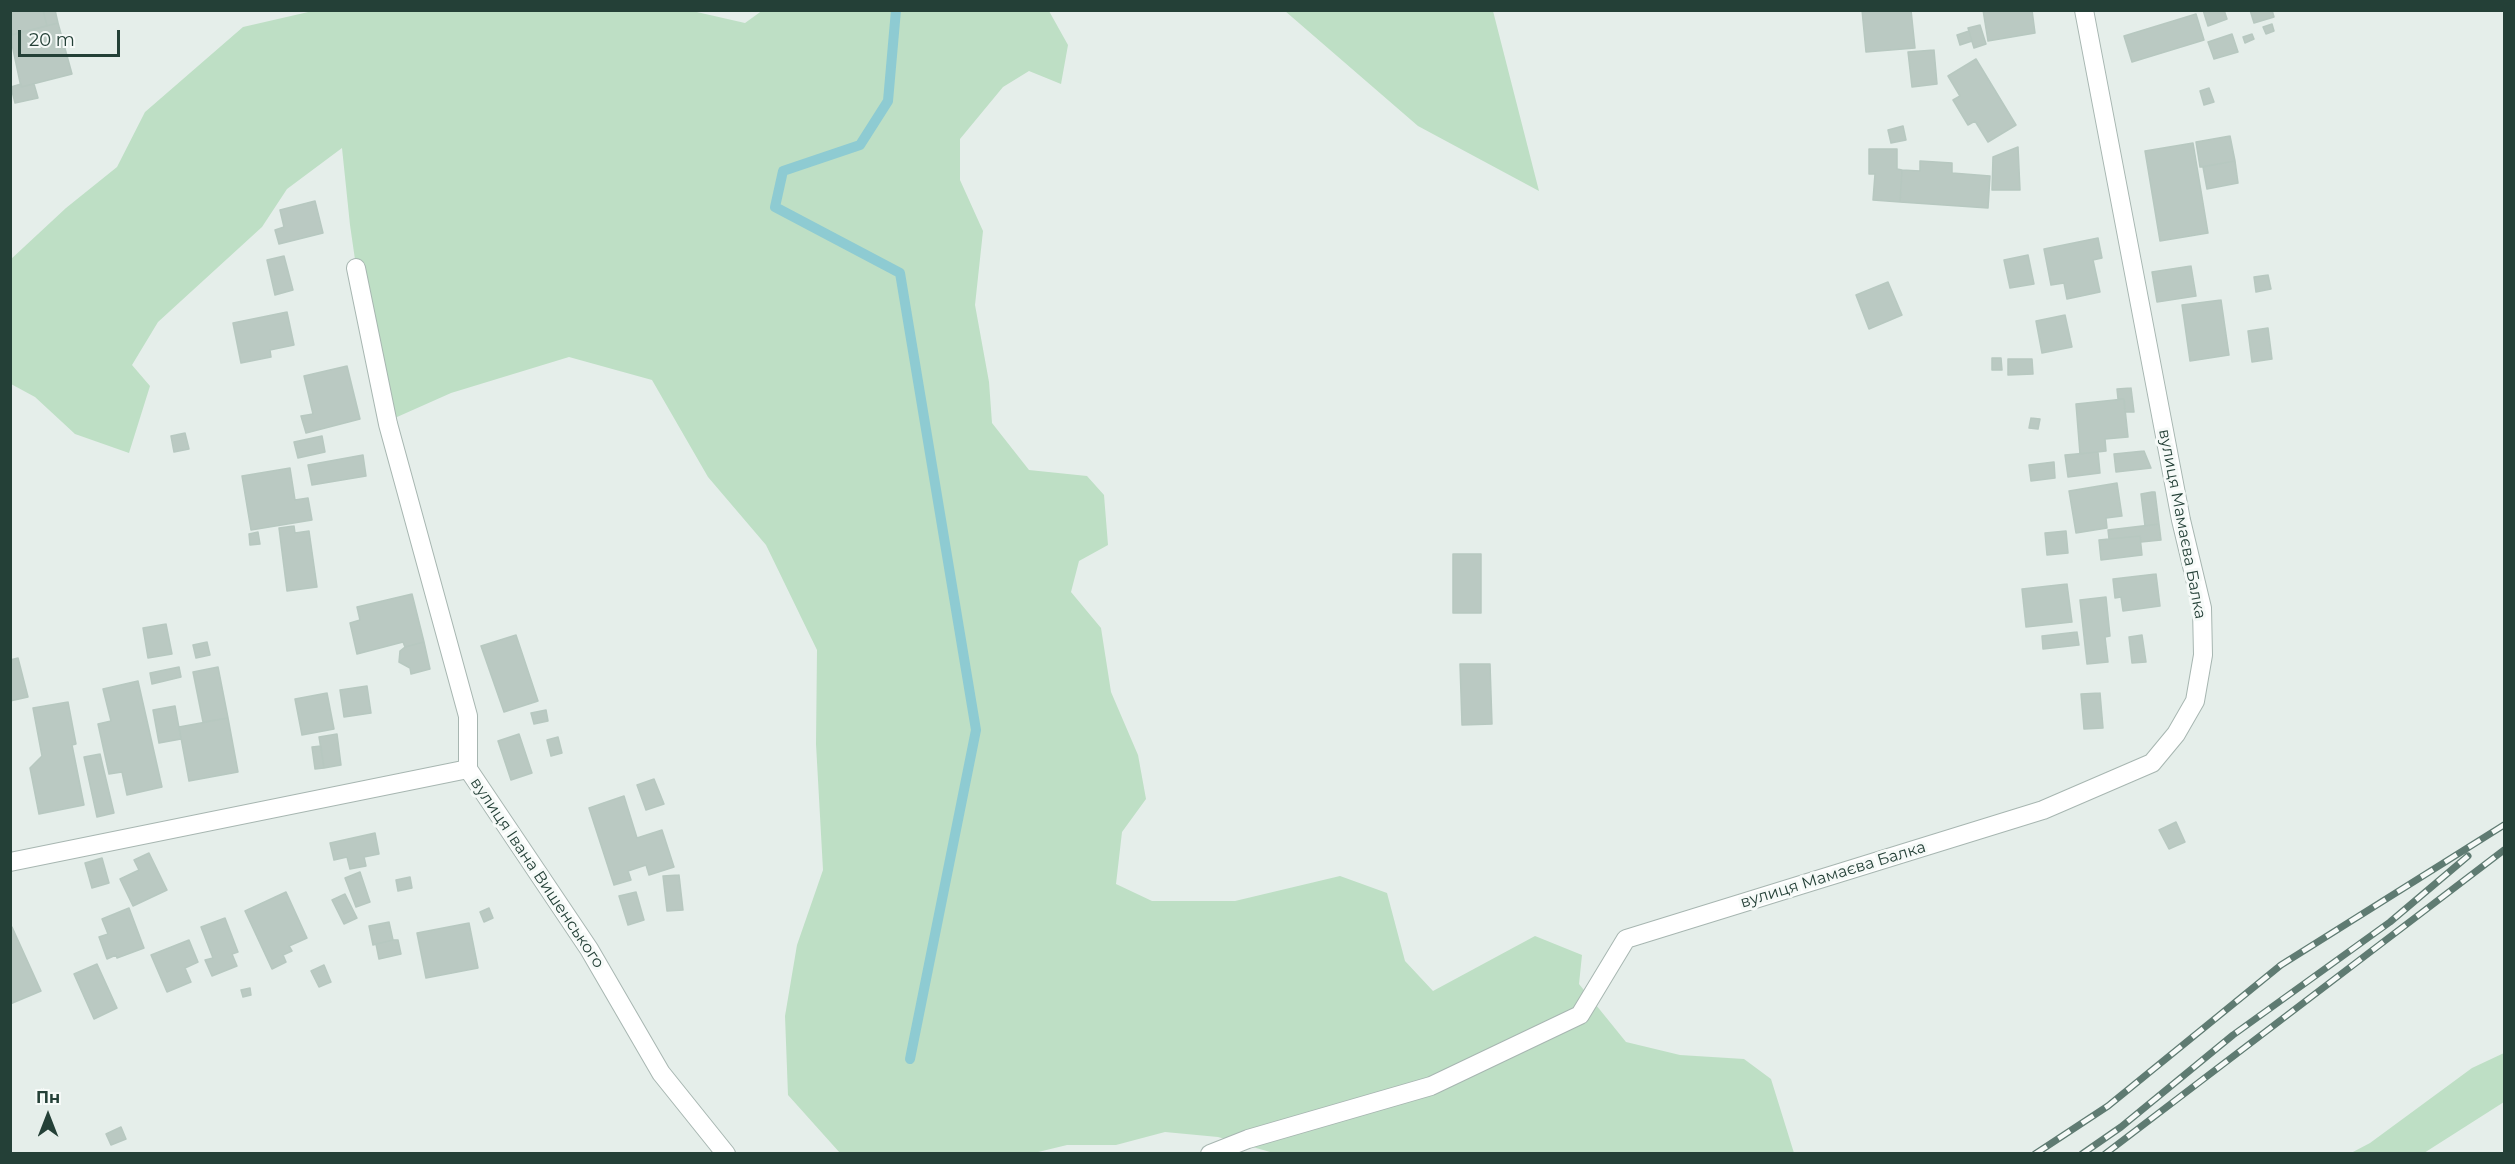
<!DOCTYPE html>
<meta charset="utf-8">
<style>
body{margin:0}
#map{position:relative;width:2515px;height:1164px;overflow:hidden;background:#e5eeea;font-family:Montserrat,sans-serif}
canvas{display:block}
.frame{position:absolute;inset:0;border:12px solid #244037;pointer-events:none}
.north{position:absolute;left:18px;top:1086px;width:60px;height:60px;-webkit-text-stroke:4px #f6faf8;paint-order:stroke;rotate:0deg;font-size:16px;font-weight:700;line-height:24px;text-align:center;color:#244037}
.north::after{content:'';display:block;margin:auto;width:21px;height:27px;background:#244037;clip-path:polygon(50% 0,100% 100%,50% 72%,0 100%)}
.scale{position:absolute;left:18px;top:30px;width:102px;height:27px;box-sizing:border-box;border:3px solid #244037;border-top:0;padding-left:8px;font-size:18px;line-height:21px;white-space:nowrap;color:#244037;-webkit-text-stroke:4px #f6faf8;paint-order:stroke}
</style>
<div id="map">
<canvas width="2515" height="1164"></canvas>
<div class="frame"></div>
<div class="north">Пн</div>
<div class="scale">20 m</div>
</div>
<script>
const context = document.querySelector('canvas').getContext('2d');
context.lineJoin = 'round';
function fill(path, color) { context.fillStyle = color; context.fill(path, 'evenodd'); }
const poly = rows => new Path2D(rows.map(r => 'M' + r).join(''));
function trace(path, color, width, dash) { context.strokeStyle = color; context.lineWidth = width; context.lineCap = dash ? 'butt' : 'round'; context.setLineDash(dash || []); context.stroke(path); }
function drawText(font, color, halo, rows, align = 'center') {
  context.font = font + ' Montserrat,sans-serif'; context.lineWidth = 6; context.setLineDash([]); context.textBaseline = 'middle'; context.strokeStyle = halo; context.fillStyle = color; for (const [text, x, y, turn = 0] of rows) {
    context.save(); context.translate(x, y); context.rotate((+turn || 0) * Math.PI / 180); context.textAlign = isNaN(turn) ? turn : align; if (halo) context.strokeText(text, 0, 0); context.fillText(text, 0, 0); context.restore();
  }
}
fill(poly([
 [317,10,688,10,745,23,763,10,1049,11,1068,45,1061,84,1029,71,1003,87,960,139,960,180,983,231,975,305,989,382,992,423,1029,470,1087,476,1104,495,1108,545,1079,561,1071,592,1101,628,1111,692,1138,755,1146,799,1122,832,1116,884,1152,901,1235,901,1340,876,1387,893,1405,961,1433,991,1535,936,1582,955,1579,984,1626,1042,1680,1055,1744,1059,1771,1079,1794,1153,1277,1154,1218,1137,1165,1132,1116,1145,1067,1145,1034,1153,840,1153,788,1095,785,1016,797,945,823,870,816,744,817,650,766,545,708,477,652,380,569,357,451,393,379,425,350,225,342,148,287,189,262,227,158,322,132,365,150,386,129,453,75,434,35,397,11,384,10,260,66,208,117,167,145,112,243,27],
 [1285,11,1493,11,1539,191,1418,126],
 [2504,1053,2504,1102,2424,1153,2351,1153,2370,1143,2472,1068]
]), '#bedfc5');
trace(poly([
 [896,10,888,101,860,145,783,171,775,207,900,273,976,730,910,1059]
]), '#8ecbd2', 10);
const building = poly([
 [10,10,43,10,47,26,12,35,10,10],
 [43,10,55,10,58,23,47,26,43,10],
 [1862,10,1911,10,1915,48,1866,52,1862,10],
 [1983,10,2032,10,2035,33,1988,41,1983,10],
 [2203,10,2224,10,2227,19,2208,26,2203,10],
 [2250,10,2272,10,2274,17,2254,23,2250,10],
 [2196,14,2204,40,2132,62,2124,36,2196,14],
 [58,23,72,74,21,87,10,35,58,23],
 [2272,24,2274,31,2266,34,2263,27,2272,24],
 [1980,25,1986,44,1974,48,1968,28,1980,25],
 [1969,31,1972,41,1960,45,1957,35,1969,31],
 [2232,34,2238,52,2214,59,2208,42,2232,34],
 [2252,34,2254,39,2245,43,2243,37,2252,34],
 [1934,50,1937,84,1912,87,1908,52,1934,50],
 [1976,59,2016,125,1988,142,1975,121,1968,125,1953,100,1960,96,1948,76,1976,59],
 [21,84,21,87,34,84,38,98,15,103,11,87,21,84],
 [2209,88,2214,102,2204,105,2200,91,2209,88],
 [1903,126,1906,140,1891,143,1888,130,1903,126],
 [2230,136,2235,161,2200,167,2196,142,2230,136],
 [2193,143,2208,233,2160,241,2145,151,2193,143],
 [2018,147,2020,190,1992,190,1993,157,2018,147],
 [1869,149,1897,149,1897,169,1902,170,1900,202,1873,200,1875,174,1869,174,1869,149],
 [1920,161,1952,163,1952,173,1990,176,1988,208,1900,202,1902,170,1920,171,1920,161],
 [2235,161,2238,183,2207,189,2203,167,2235,161],
 [315,201,323,233,279,244,275,230,284,227,280,210,315,201],
 [2098,238,2102,258,2093,260,2100,292,2067,299,2064,283,2051,285,2044,249,2098,238],
 [2028,255,2034,284,2010,288,2004,260,2028,255],
 [284,256,293,290,275,295,267,260,284,256],
 [2191,266,2196,296,2157,302,2152,272,2191,266],
 [2268,275,2271,289,2256,292,2254,277,2268,275],
 [1888,282,1902,315,1869,329,1856,295,1888,282],
 [2221,300,2229,355,2190,361,2182,305,2221,300],
 [287,312,294,345,270,350,271,357,241,363,233,323,287,312],
 [2065,315,2072,347,2042,353,2036,321,2065,315],
 [2268,328,2272,359,2252,362,2248,331,2268,328],
 [1992,358,2001,358,2002,370,1992,370,1992,358],
 [2008,359,2032,359,2033,374,2008,375,2008,359],
 [347,366,360,419,306,433,301,416,313,414,304,376,347,366],
 [2131,388,2134,412,2125,412,2124,399,2118,399,2117,389,2131,388],
 [2124,399,2128,437,2105,439,2106,451,2080,454,2076,404,2124,399],
 [2031,418,2040,419,2038,429,2029,428,2031,418],
 [185,433,189,449,174,452,171,436,185,433],
 [322,436,325,452,298,458,294,442,322,436],
 [2144,451,2151,468,2116,472,2114,454,2144,451],
 [2098,452,2100,473,2068,477,2065,455,2098,452],
 [363,455,366,476,312,485,308,465,363,455],
 [2054,462,2055,478,2031,481,2029,465,2054,462],
 [290,468,295,500,308,498,312,520,251,530,242,476,290,468],
 [2117,483,2122,516,2106,518,2107,528,2076,533,2069,491,2117,483],
 [2152,492,2155,492,2159,524,2145,526,2141,494,2152,492],
 [2159,524,2161,540,2141,542,2140,536,2109,539,2108,530,2159,524],
 [294,526,295,533,309,531,317,587,287,591,279,528,294,526],
 [2066,531,2068,553,2047,555,2045,533,2066,531],
 [258,532,260,544,250,545,249,534,258,532],
 [2140,536,2142,555,2101,560,2099,540,2140,536],
 [1453,554,1481,554,1481,613,1453,613,1453,554],
 [2156,574,2160,606,2123,611,2121,597,2115,598,2113,579,2156,574],
 [2067,584,2072,622,2026,627,2022,589,2067,584],
 [412,594,424,642,405,647,403,642,357,654,350,623,360,620,357,607,412,594],
 [2106,597,2110,636,2105,637,2108,662,2087,664,2080,600,2106,597],
 [166,624,172,654,148,658,143,628,166,624],
 [2077,632,2079,645,2043,649,2042,636,2077,632],
 [516,635,538,701,504,712,481,646,516,635],
 [2142,635,2146,662,2132,663,2129,637,2142,635],
 [207,642,210,655,196,658,193,645,207,642],
 [424,642,430,669,411,674,410,668,399,662,400,651,405,647,424,642],
 [18,658,28,697,10,701,10,660,18,658],
 [1460,664,1490,664,1492,724,1462,725,1460,664],
 [179,667,181,677,152,684,150,673,179,667],
 [218,667,228,718,203,722,193,672,218,667],
 [138,681,162,787,127,795,122,772,109,774,98,724,111,721,103,689,138,681],
 [367,686,371,713,344,717,340,690,367,686],
 [327,693,334,729,302,735,295,699,327,693],
 [2100,693,2103,728,2084,729,2081,694,2100,693],
 [68,702,76,744,72,745,84,805,39,814,30,768,42,756,33,708,68,702],
 [175,706,181,739,159,743,153,710,175,706],
 [546,710,548,721,534,724,531,713,546,710],
 [228,718,238,772,189,781,179,727,228,718],
 [337,734,341,765,324,768,319,737,337,734],
 [519,734,532,773,511,780,498,741,519,734],
 [558,737,562,753,551,756,547,740,558,737],
 [321,746,324,768,315,769,312,747,321,746],
 [100,754,114,813,97,817,84,757,100,754],
 [654,779,664,804,646,810,637,785,654,779],
 [624,796,637,838,662,830,674,867,649,875,646,865,628,871,631,880,614,885,589,808,624,796],
 [2176,822,2185,842,2169,849,2159,830,2176,822],
 [375,833,379,854,364,857,366,866,350,869,347,857,334,860,330,843,375,833],
 [149,853,167,890,133,906,120,879,139,870,134,860,149,853],
 [102,858,109,883,92,888,85,863,102,858],
 [360,872,370,902,356,907,345,878,360,872],
 [679,875,683,910,667,911,663,876,679,875],
 [410,877,412,888,398,891,396,880,410,877],
 [286,892,307,938,289,946,292,951,283,955,286,962,272,969,245,911,286,892],
 [636,892,644,920,628,925,619,896,636,892],
 [345,894,357,918,344,924,332,900,345,894],
 [129,908,144,948,117,958,116,955,107,959,99,937,108,934,102,919,129,908],
 [489,908,493,918,484,922,480,912,489,908],
 [225,918,238,952,232,954,237,966,212,976,205,960,213,958,201,927,225,918],
 [389,922,393,940,373,945,369,926,389,922],
 [469,923,478,968,426,978,417,933,469,923],
 [12,927,41,991,10,1004,10,928,12,927],
 [189,940,198,962,185,968,191,982,167,992,151,955,189,940],
 [393,940,398,940,401,954,379,959,376,944,393,940],
 [97,964,117,1008,94,1019,74,974,97,964],
 [324,965,331,982,319,987,311,971,324,965],
 [250,988,251,995,243,997,241,990,250,988],
 [121,1127,126,1139,111,1145,106,1134,121,1127]
]);
fill(building, '#bac9c2');
trace(building, '#b7c8c0', 1.5);
const minor = poly([
 [356,268,388,424,468,716,468,769],
 [10,862,468,769,589,949,661,1073,726,1154],
 [1210,1154,1248,1139,1431,1086,1580,1015,1626,939,2043,810,2152,763,2176,734,2195,701,2203,655,2202,608,2181,520,2084,10]
]);
trace(minor, '#a7b6b1', 20);
trace(minor, '#fff', 18);
const rail = poly([
 [2035,1154,2108,1106,2281,965,2504,825],
 [2082,1154,2121,1127,2233,1035,2390,922,2468,856],
 [2105,1154,2504,850]
]);
trace(rail, '#5f7b72', 7);
trace(rail, '#f6faf8', 4.5, [14]);
drawText('16px', '#244037', '#f6faf8', [
 ["вулиця Мамаєва Балка",2182,524,79],
 ["вулиця Івана Вишенського",537,873,56],
 ["вулиця Мамаєва Балка",1833,875,-17]
]);
</script>
